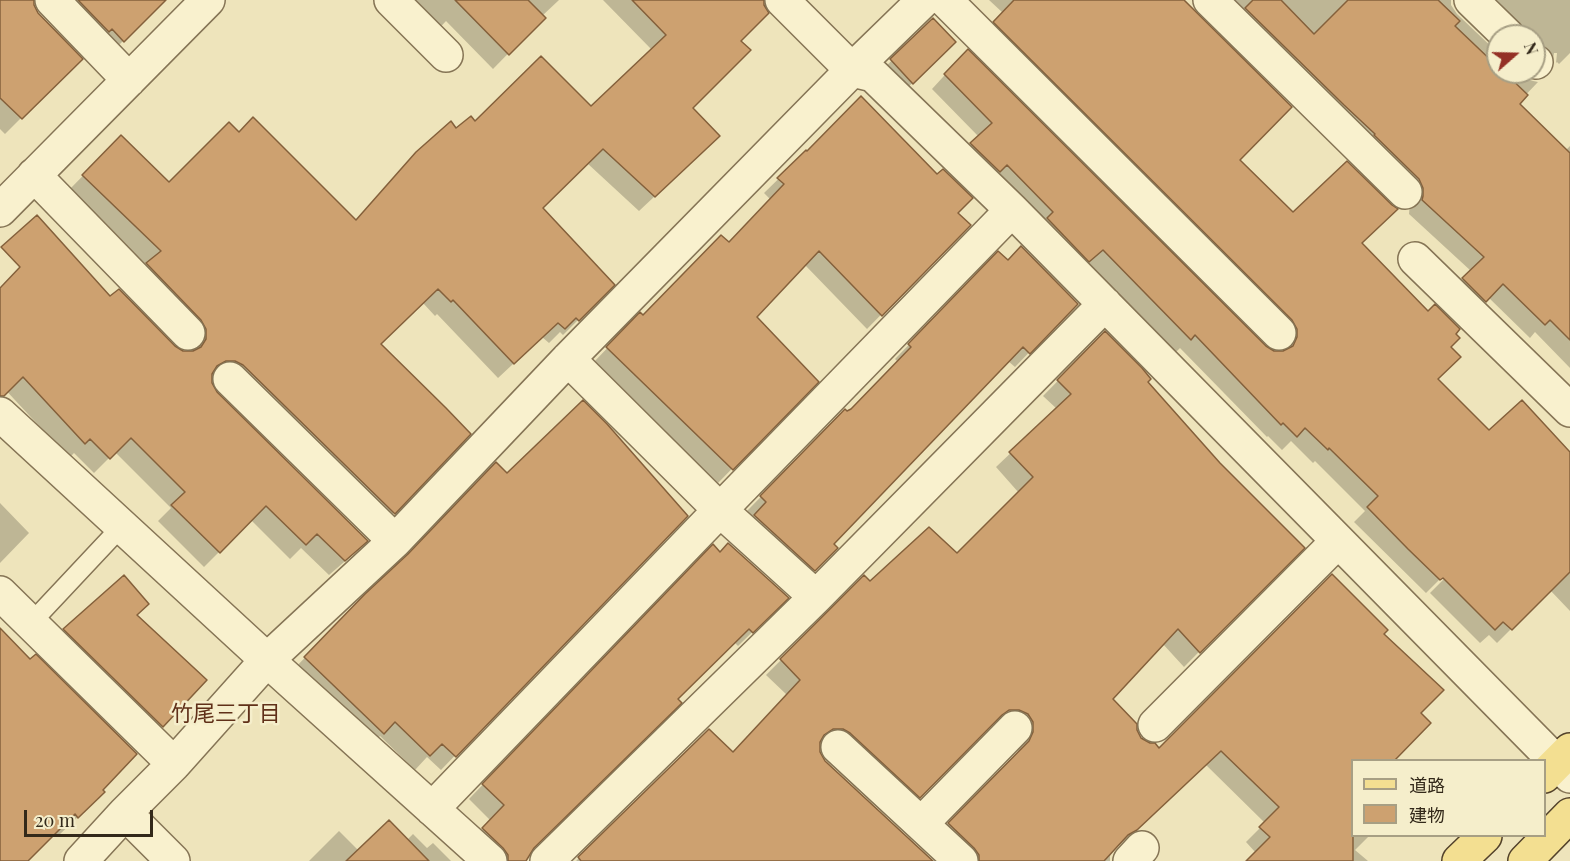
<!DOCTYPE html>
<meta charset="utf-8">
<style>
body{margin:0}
#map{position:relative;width:1570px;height:861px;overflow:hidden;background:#eee4bb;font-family:"Playfair Display","Noto Sans JP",serif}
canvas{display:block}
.legend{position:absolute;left:1351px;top:759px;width:195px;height:78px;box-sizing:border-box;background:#f5eecb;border:2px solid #a79f84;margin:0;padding:8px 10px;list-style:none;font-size:18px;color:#33291a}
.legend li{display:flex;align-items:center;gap:12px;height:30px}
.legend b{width:30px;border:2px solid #a79f84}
.north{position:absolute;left:1486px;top:24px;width:60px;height:60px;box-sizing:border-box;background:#f5eecb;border:2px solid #a79f84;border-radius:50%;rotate:70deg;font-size:16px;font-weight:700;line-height:24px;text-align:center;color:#33291a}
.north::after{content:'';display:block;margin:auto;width:21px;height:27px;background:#943025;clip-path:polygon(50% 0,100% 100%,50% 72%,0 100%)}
.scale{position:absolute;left:24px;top:810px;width:129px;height:27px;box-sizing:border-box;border:3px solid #33291a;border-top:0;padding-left:8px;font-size:18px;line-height:21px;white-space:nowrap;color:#33291a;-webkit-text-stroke:4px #f5eecb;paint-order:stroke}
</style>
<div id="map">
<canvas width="1570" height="861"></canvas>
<ul class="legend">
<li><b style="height:8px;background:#f3df91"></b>道路</li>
<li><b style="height:16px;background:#cda170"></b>建物</li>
</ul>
<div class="north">N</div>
<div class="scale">20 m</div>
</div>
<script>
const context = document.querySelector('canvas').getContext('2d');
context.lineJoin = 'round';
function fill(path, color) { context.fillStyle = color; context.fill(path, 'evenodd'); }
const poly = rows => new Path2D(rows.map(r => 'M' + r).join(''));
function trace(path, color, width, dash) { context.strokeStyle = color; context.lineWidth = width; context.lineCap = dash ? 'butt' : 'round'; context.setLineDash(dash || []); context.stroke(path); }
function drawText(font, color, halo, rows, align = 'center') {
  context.font = font + ' "Playfair Display","Noto Sans JP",serif'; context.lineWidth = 5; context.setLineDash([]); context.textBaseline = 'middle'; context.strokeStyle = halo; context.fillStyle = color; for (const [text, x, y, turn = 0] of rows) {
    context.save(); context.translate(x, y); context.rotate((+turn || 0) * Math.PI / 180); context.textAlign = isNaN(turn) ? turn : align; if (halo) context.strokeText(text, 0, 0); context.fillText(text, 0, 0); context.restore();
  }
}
fill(poly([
 [0,0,32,0,32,4,37,13,80,59,5,134,0,129],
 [44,0,158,0,161,3,107,57],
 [395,0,559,0,542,16,543,18,493,69,446,21,432,36],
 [603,0,757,0,739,41,691,108,703,151,639,211,587,163,541,208,613,285,563,335,560,332,549,343,542,337,498,378,437,314,435,316,423,303,379,345,469,434,379,528,220,376,210,375,210,384,216,393,351,556,329,575,301,548,290,559,251,520,204,567,158,521,171,508,115,452,94,473,74,453,69,458,0,384,0,290,182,352,191,352,191,343,133,280,146,266,68,191,121,137,169,184,238,134,355,221,456,131,475,123,591,108,652,50],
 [989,0,1171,0,1238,160,1293,214,1360,244,1449,347,1436,379,1489,432,1570,455,1570,611,1550,590,1497,643,1489,635,1480,643,1430,593,1449,574,1447,572,1426,593,1354,522,1365,511,1315,461,1313,463,1291,441,1282,450,1268,436,1267,437,1180,348,1176,352,1087,262,1074,274,958,158,979,137,932,89,954,65,1265,347,1273,352,1284,353,1284,343,981,36,1003,13],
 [1209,0,1451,0,1451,5,1457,14,1498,53,1498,72,1517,72,1524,79,1538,82,1517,104,1565,151,1570,146,1570,368,1535,332,1530,338,1488,297,1471,315,1449,293,1471,271,1409,214,1410,202],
 [1470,0,1570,0,1570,53,1559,64,1557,62,1556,63,1557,53,1554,53,1552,67,1541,78,1541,75,1534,62,1534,36,1507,36],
 [933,20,940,56,898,97,877,75],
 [806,152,956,213,969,225,867,329,804,264,754,317,817,382,718,483,593,363,640,314,643,317,729,244,771,200,764,193],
 [998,253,1008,261,1076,304,1015,367,1008,361,832,544,836,548,800,584,741,530,753,517,747,511,845,411,847,413,898,362,895,359],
 [1104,334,1196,441,1302,548,1184,667,1162,643,1111,699,1140,739,1159,750,1382,634,1419,714,1428,723,1393,760,1352,760,1352,836,1369,836,1355,850,1368,861,1248,861,1256,853,1246,842,1265,823,1205,764,1120,845,1115,848,1110,856,1110,861,958,861,934,839,1014,758,1019,749,1019,739,1005,724,994,724,986,729,905,811,827,743,818,743,818,752,824,762,931,861,576,861,709,731,733,754,787,695,766,675,864,577,870,583,957,555,1019,493,996,467,1057,409,1043,396],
 [507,475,686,516,441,770,427,757,415,770,380,736,369,747,291,672,366,595],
 [0,503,29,533,0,563],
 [720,553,787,598,738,646,734,642,676,699,521,861,509,861,480,832,491,821,469,799,699,560],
 [64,630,162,726,148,740,50,644],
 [0,631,101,790,84,811,58,836,55,832,26,861,0,861],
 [339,831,359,851,407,840,413,834,427,848,433,843,451,861,309,861]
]), '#0003');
const building = poly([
 [0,0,34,0,34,5,38,13,83,59,22,119,0,98,0,0],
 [78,0,166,0,124,42,112,29,109,32,78,0],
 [455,0,528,0,546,18,509,55,455,0],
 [632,0,764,0,764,5,769,13,741,41,751,50,693,108,720,136,655,197,603,149,543,208,615,285,579,321,576,318,565,329,558,323,514,364,453,300,451,302,438,289,381,344,446,408,471,434,395,514,243,365,235,361,226,361,217,366,212,374,212,383,217,392,368,541,345,561,317,534,306,545,266,506,220,553,171,505,185,492,131,438,110,459,90,439,85,444,23,377,4,396,0,396,0,288,20,267,1,247,37,215,110,296,119,289,175,346,183,351,193,351,201,347,206,339,206,329,201,320,146,263,161,251,82,175,121,135,169,182,229,122,239,132,253,117,356,220,416,152,451,121,456,128,471,116,475,121,541,56,591,106,666,35,632,0],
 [1014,0,1184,0,1292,107,1240,160,1293,212,1347,161,1392,205,1398,209,1362,243,1428,311,1435,304,1460,329,1456,334,1460,338,1451,347,1461,357,1438,379,1489,430,1522,400,1570,452,1570,572,1512,630,1503,622,1495,630,1443,578,1440,580,1408,549,1367,507,1378,496,1329,448,1328,450,1305,428,1297,437,1283,423,1281,425,1195,335,1191,340,1103,250,1089,262,1047,218,1053,212,1007,165,1000,172,970,143,992,123,944,74,968,49,1266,346,1274,351,1283,351,1293,346,1297,337,1297,329,1292,320,993,22,1014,0],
 [1253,0,1281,0,1314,34,1348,0,1438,0,1460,21,1455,26,1498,67,1498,72,1504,72,1528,95,1520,104,1570,153,1570,340,1550,320,1545,325,1503,284,1486,302,1462,278,1484,257,1422,200,1423,196,1423,188,1419,179,1374,135,1375,134,1344,105,1245,8,1253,0],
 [933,18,956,42,913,84,890,59,933,18],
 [861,96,937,174,943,169,973,198,958,213,971,225,882,316,819,251,757,317,819,382,733,470,606,347,640,312,643,315,721,235,729,242,784,184,777,178,806,150,807,151,861,96],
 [1021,246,1078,304,1030,354,1023,347,834,544,838,548,815,571,754,515,766,502,760,496,845,409,847,411,851,409,911,347,908,344,998,251,1008,260,1021,246],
 [1105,331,1142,368,1151,379,1148,382,1220,463,1305,548,1200,653,1178,629,1113,699,1137,724,1137,730,1141,738,1150,743,1155,743,1159,748,1332,574,1388,630,1384,634,1444,690,1421,713,1431,723,1395,760,1353,760,1353,861,1246,861,1270,837,1259,827,1279,807,1221,751,1137,830,1128,835,1104,861,979,861,979,855,974,848,948,823,1029,741,1033,732,1033,722,1028,714,1019,710,1009,710,1002,715,920,798,850,733,843,729,833,729,824,735,820,742,820,752,825,761,933,861,581,861,578,857,709,729,733,752,800,680,780,659,864,575,870,581,929,527,957,553,1033,477,1009,452,1071,394,1057,380,1105,331],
 [583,400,607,424,688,516,456,757,442,744,430,756,395,722,384,734,304,657,365,594,408,554,496,462,507,473,583,400],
 [728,543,789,598,753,633,749,629,678,699,682,703,534,848,526,861,508,861,508,855,503,848,482,828,504,805,482,784,713,544,720,552,728,543],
 [124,575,149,604,137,615,207,680,163,727,63,629,124,575],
 [0,628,30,659,36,654,137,754,103,790,105,792,78,818,75,814,28,861,0,861,0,628],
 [389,820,429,861,346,861,389,820]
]);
fill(building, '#cda170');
trace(building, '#84603b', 1.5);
const lane = poly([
 [31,623,122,526]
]);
const street = poly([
 [52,0,129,80],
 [391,0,446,55],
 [782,0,852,70,873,75,1012,210,1570,776],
 [945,0,1279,333],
 [1210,0,1405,192],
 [1471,0,1508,36],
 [1534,61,1536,62],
 [34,175,188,333],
 [0,210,208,0],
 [1415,259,1570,410],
 [568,359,720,510,816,597],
 [230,379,395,541],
 [0,414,267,660,490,861],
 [0,593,174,764],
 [1155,725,1338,541],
 [838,747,961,861],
 [432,809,720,510,1012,210],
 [125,813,173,861],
 [921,824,1015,728],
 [81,861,125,813,174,764,267,660,395,541,568,359,852,70,924,0],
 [547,861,816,597,1105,304],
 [1130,861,1142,848]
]);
const primary = poly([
 [1544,776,1570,750],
 [1459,861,1485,836],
 [1525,861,1570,815]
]);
trace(lane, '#857455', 21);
trace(street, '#857455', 36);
trace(primary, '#52412a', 36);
trace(lane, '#f9f1ce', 18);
trace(street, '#f9f1ce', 33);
trace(primary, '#f3df91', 33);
drawText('22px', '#603019', '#f5eecb', [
 ["竹尾三丁目",226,714]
]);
</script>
